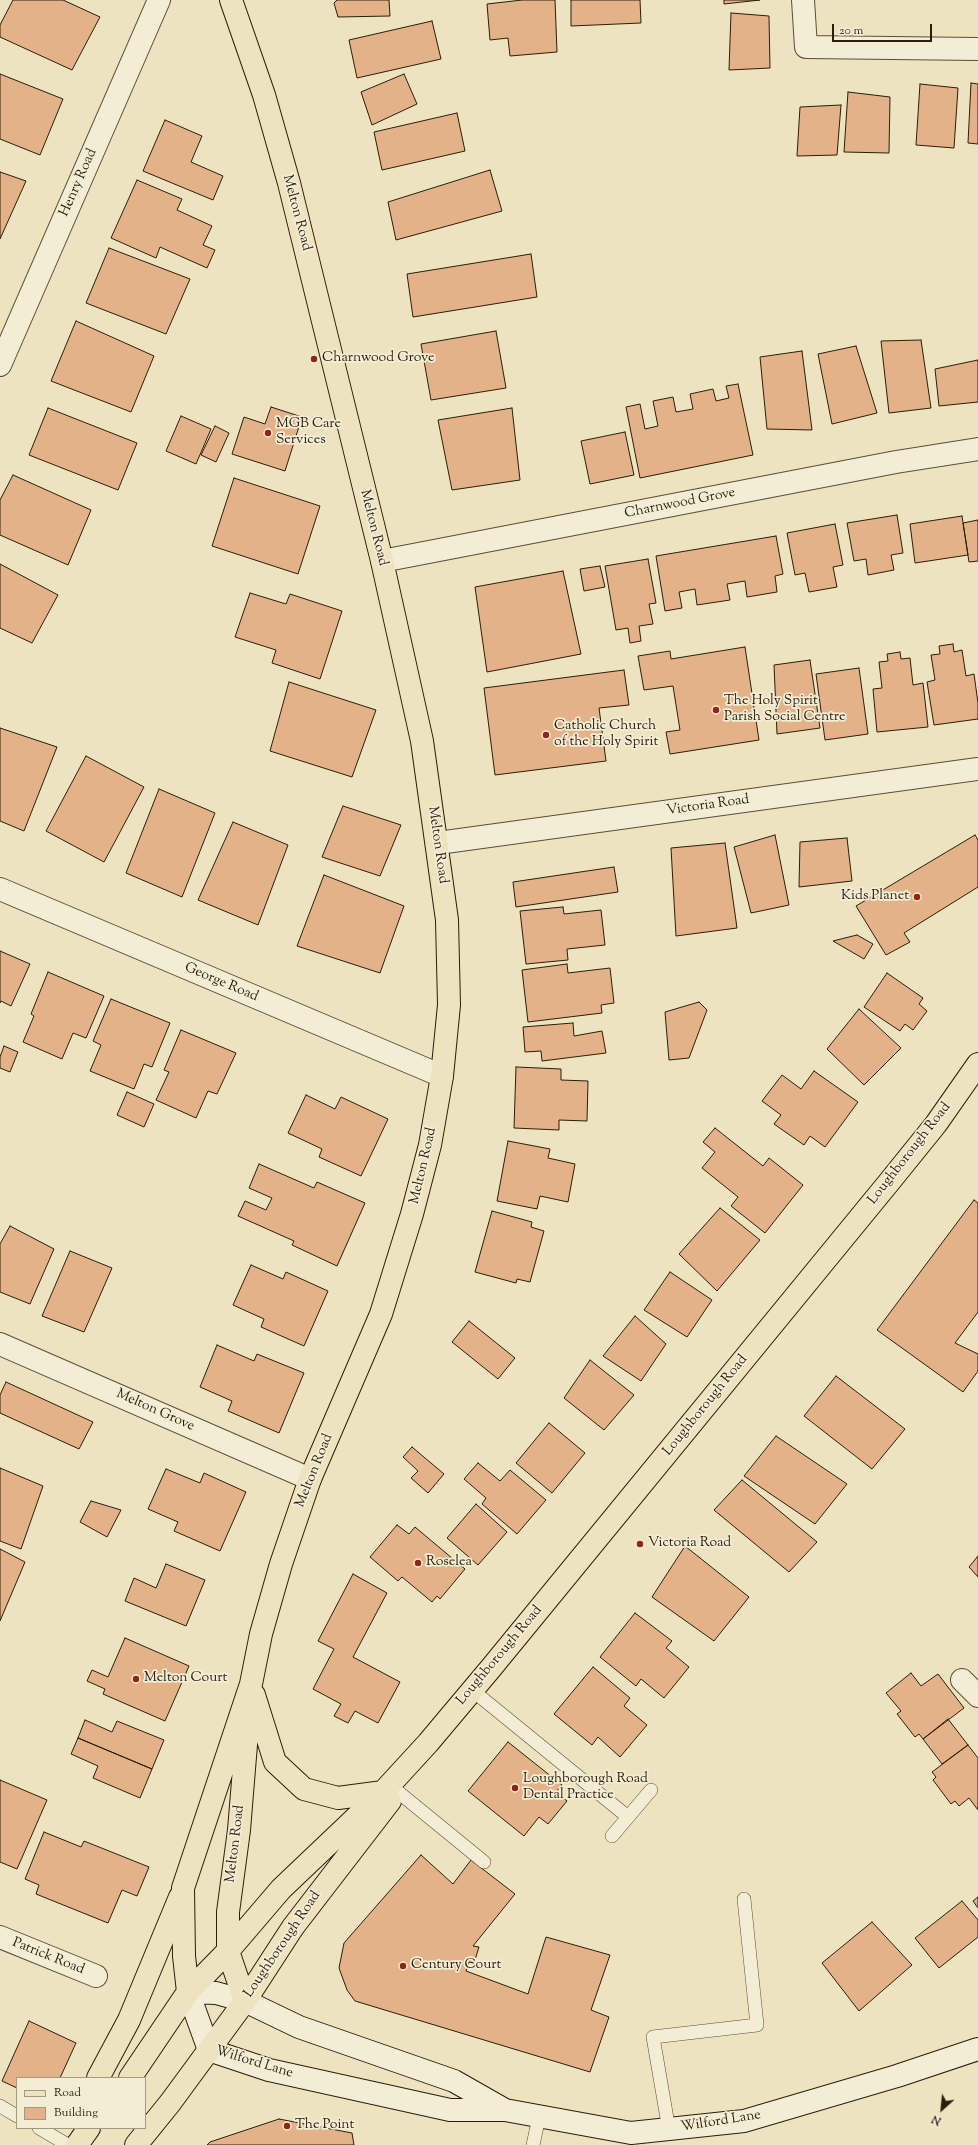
<!DOCTYPE html>
<style>
body{margin:0}
#map{position:relative;width:978px;height:2145px;overflow:hidden;background:#ede3be;font-family:"Sorts Mill Goudy",serif}
canvas{display:block}
.legend{position:absolute;left:16px;top:2077px;width:130px;height:52px;box-sizing:border-box;background:#f3edd5;border:1px solid #a39a85;margin:0;padding:5px 7px;list-style:none;font-size:12px;color:#2a1d0c}
.legend li{display:flex;align-items:center;gap:8px;height:20px}
.legend b{width:20px;border:1px solid #a39a85}
.north{position:absolute;left:922px;top:2089px;width:40px;height:40px;-webkit-text-stroke:3px #f3edd5;paint-order:stroke;rotate:207deg;font-size:11px;font-weight:700;line-height:16px;text-align:center;color:#2a1d0c}
.north::after{content:'';display:block;margin:auto;width:14px;height:18px;background:#2a1d0c;clip-path:polygon(50% 0,100% 100%,50% 72%,0 100%)}
.scale{position:absolute;left:832px;top:24px;width:100px;height:18px;box-sizing:border-box;border:2px solid #2a1d0c;border-top:0;padding-left:5px;font-size:12px;line-height:14px;white-space:nowrap;color:#2a1d0c;-webkit-text-stroke:3px #f3edd5;paint-order:stroke}
</style>
<div id="map">
<canvas width="978" height="2145"></canvas>
<ul class="legend">
<li><b style="height:5px;background:#ede3be"></b>Road</li>
<li><b style="height:11px;background:#e4b289"></b>Building</li>
</ul>
<div class="north">N</div>
<div class="scale">20 m</div>
</div>
<script>
const context = document.querySelector('canvas').getContext('2d');
context.lineJoin = 'round';
function fill(path, color) { context.fillStyle = color; context.fill(path, 'evenodd'); }
const poly = rows => new Path2D(rows.map(r => 'M' + r).join(''));
function trace(path, color, width, dash) { context.strokeStyle = color; context.lineWidth = width; context.lineCap = dash ? 'butt' : 'round'; context.setLineDash(dash || []); context.stroke(path); }
function drawText(font, color, halo, rows, align = 'center') {
  context.font = font + ' "Sorts Mill Goudy",serif'; context.lineWidth = 3.5; context.setLineDash([]); context.textBaseline = 'middle'; context.strokeStyle = halo; context.fillStyle = color; for (const [text, x, y, turn = 0] of rows) {
    context.save(); context.translate(x, y); context.rotate((+turn || 0) * Math.PI / 180); context.textAlign = isNaN(turn) ? turn : align; if (halo) context.strokeText(text, 0, 0); context.fillText(text, 0, 0); context.restore();
  }
}
const building = poly([
 [13,0,63,0,100,17,72,70,0,37,0,25,13,0],
 [337,0,389,0,390,16,338,17,334,3,337,0],
 [522,0,555,0,557,52,510,56,508,38,490,40,487,4,522,0],
 [571,0,640,0,641,23,571,26,571,0],
 [724,0,760,0,724,4,724,0],
 [731,13,769,16,770,68,729,70,731,13],
 [432,21,441,59,357,78,349,40,432,21],
 [0,74,63,99,40,155,0,139,0,74],
 [404,74,417,104,372,125,361,92,404,74],
 [971,83,978,84,978,144,968,143,971,83],
 [920,84,958,88,954,148,916,145,920,84],
 [848,92,890,97,889,153,844,152,848,92],
 [841,105,837,155,797,156,800,107,841,105],
 [457,113,465,151,382,170,374,132,457,113],
 [165,120,202,136,191,162,223,176,213,200,143,171,165,120],
 [490,170,502,211,396,240,388,202,490,170],
 [0,172,26,181,0,239,0,172],
 [137,180,182,199,177,210,212,226,203,245,215,250,207,268,160,247,156,258,111,238,137,180],
 [109,248,190,279,166,334,86,303,109,248],
 [531,254,537,297,413,317,407,274,531,254],
 [76,321,154,356,131,412,51,381,76,321],
 [496,331,506,388,431,400,421,344,496,331],
 [921,340,931,408,889,413,881,341,921,340],
 [856,346,877,413,832,424,818,354,856,346],
 [802,351,812,430,767,429,760,357,802,351],
 [978,360,978,402,939,406,935,369,978,360],
 [738,384,753,455,640,478,626,407,640,404,645,429,658,426,653,401,673,397,676,412,693,409,690,394,713,389,716,401,729,398,726,386,738,384],
 [271,407,302,417,285,471,232,454,244,417,265,424,271,407],
 [48,408,137,443,118,490,29,455,48,408],
 [512,408,520,480,452,490,438,420,512,408],
 [181,416,211,429,196,464,166,451,181,416],
 [215,426,229,433,216,462,201,455,215,426],
 [625,432,634,475,590,484,581,441,625,432],
 [13,475,91,510,68,565,0,535,0,500,13,475],
 [234,478,320,506,298,574,212,546,234,478],
 [897,515,903,553,891,555,894,570,868,575,866,559,854,561,847,523,897,515],
 [962,516,968,555,915,563,910,524,962,516],
 [978,520,978,561,969,562,963,523,978,520],
 [835,524,843,565,833,567,837,587,809,592,805,573,795,575,787,533,835,524],
 [776,536,783,574,775,576,777,592,747,597,745,581,727,584,730,600,697,605,695,589,679,592,682,608,665,611,656,556,776,536],
 [648,559,656,603,649,604,653,624,639,626,641,641,630,643,628,628,616,630,605,566,648,559],
 [0,564,58,595,32,643,0,628,0,564],
 [600,566,605,587,584,591,580,569,600,566],
 [563,571,581,654,487,672,475,587,563,571],
 [250,593,286,604,290,594,342,611,320,679,272,663,276,650,235,637,250,593],
 [953,644,954,652,962,650,966,676,974,674,978,703,978,719,934,725,927,682,935,680,931,655,940,654,939,646,953,644],
 [745,647,759,740,670,754,666,732,680,730,673,686,644,690,638,656,670,651,671,659,745,647],
 [900,652,901,659,910,658,913,685,923,683,928,727,877,732,873,689,882,688,879,662,888,661,887,654,900,652],
 [810,660,820,728,777,734,774,665,810,660],
 [859,668,868,734,825,740,816,674,859,668],
 [624,670,629,705,599,708,606,761,495,775,484,688,624,670],
 [289,682,376,710,352,777,270,751,289,682],
 [0,728,57,747,24,831,0,821,0,728],
 [86,756,144,787,104,862,46,831,86,756],
 [159,789,215,813,182,897,126,873,159,789],
 [343,806,401,825,380,876,322,857,343,806],
 [233,822,288,845,258,925,198,900,233,822],
 [775,835,789,905,751,913,734,847,775,835],
 [975,835,978,840,978,887,904,933,910,942,886,955,856,906,975,835],
 [847,838,852,881,799,887,800,842,847,838],
 [725,843,737,928,676,936,671,848,725,843],
 [614,867,618,892,516,907,513,882,614,867],
 [324,875,404,906,380,973,297,946,324,875],
 [563,907,564,914,601,910,605,945,567,949,568,960,526,964,520,911,563,907],
 [857,935,873,944,864,959,833,941,857,935],
 [0,951,30,964,11,1006,1,1001,0,1003,0,951],
 [567,964,568,973,610,968,614,1003,601,1005,602,1013,528,1022,522,970,567,964],
 [48,972,104,996,86,1038,73,1033,62,1059,23,1042,34,1016,31,1014,48,972],
 [887,973,923,998,919,1004,927,1011,913,1030,905,1024,900,1031,864,1007,887,973],
 [111,999,170,1023,152,1067,144,1064,134,1089,90,1071,101,1045,93,1041,111,999],
 [699,1002,707,1010,689,1058,669,1060,665,1012,699,1002],
 [859,1009,901,1048,864,1085,827,1049,859,1009],
 [573,1023,574,1036,602,1031,606,1053,542,1061,541,1051,525,1052,523,1027,573,1023],
 [181,1030,236,1053,217,1094,208,1091,196,1118,156,1100,169,1072,164,1070,181,1030],
 [4,1046,18,1052,10,1072,0,1068,0,1057,4,1046],
 [516,1067,561,1069,561,1080,588,1081,587,1121,559,1120,559,1130,514,1128,516,1067],
 [814,1071,858,1102,825,1147,810,1136,804,1145,774,1124,781,1115,762,1101,782,1075,801,1089,814,1071],
 [127,1092,154,1104,144,1127,117,1115,127,1092],
 [306,1095,335,1109,341,1097,388,1119,361,1176,319,1157,322,1149,288,1133,306,1095],
 [715,1128,763,1166,769,1158,803,1185,765,1233,731,1206,738,1197,702,1168,715,1152,703,1142,715,1128],
 [508,1141,550,1149,548,1158,575,1164,568,1202,540,1196,537,1209,497,1201,508,1141],
 [259,1164,314,1188,317,1182,365,1203,337,1266,292,1245,294,1241,238,1216,245,1201,266,1210,272,1198,249,1188,259,1164],
 [974,1200,978,1203,978,1312,955,1343,978,1354,978,1371,963,1392,877,1330,974,1200],
 [720,1208,760,1240,717,1291,679,1254,720,1208],
 [492,1211,532,1222,531,1227,544,1231,530,1282,517,1279,516,1283,475,1272,492,1211],
 [10,1226,54,1249,30,1304,0,1292,0,1244,10,1226],
 [70,1251,112,1268,84,1332,42,1316,70,1251],
 [251,1265,283,1279,286,1272,328,1291,304,1346,261,1327,264,1319,233,1305,251,1265],
 [670,1272,712,1300,687,1337,644,1310,670,1272],
 [635,1316,666,1344,641,1381,603,1356,635,1316],
 [469,1321,515,1358,498,1379,452,1342,469,1321],
 [217,1345,254,1361,257,1354,304,1373,279,1433,228,1411,232,1401,200,1387,217,1345],
 [590,1360,634,1395,604,1430,564,1398,590,1360],
 [836,1376,905,1429,872,1469,804,1416,836,1376],
 [6,1382,93,1422,79,1449,0,1413,0,1395,6,1382],
 [549,1423,585,1453,552,1493,516,1463,549,1423],
 [776,1436,847,1484,815,1524,744,1476,776,1436],
 [412,1447,444,1474,428,1493,411,1478,418,1471,403,1457,412,1447],
 [478,1463,500,1481,510,1470,546,1500,517,1534,482,1504,486,1498,464,1479,478,1463],
 [0,1468,43,1486,21,1549,0,1541,0,1468],
 [166,1469,200,1483,204,1473,246,1492,220,1551,174,1531,178,1522,148,1509,166,1469],
 [742,1480,817,1542,789,1572,714,1510,742,1480],
 [91,1501,121,1510,107,1537,80,1522,91,1501],
 [476,1504,507,1532,478,1565,447,1538,476,1504],
 [397,1525,409,1534,415,1527,465,1569,440,1599,437,1596,432,1602,402,1577,398,1581,370,1557,397,1525],
 [685,1546,749,1597,714,1641,652,1597,685,1546],
 [0,1549,25,1562,0,1621,0,1549],
 [978,1556,978,1577,969,1567,978,1556],
 [166,1564,205,1580,186,1626,125,1601,134,1578,156,1588,166,1564],
 [353,1574,387,1593,353,1657,400,1682,378,1723,355,1711,348,1723,334,1716,341,1704,313,1689,334,1649,318,1641,353,1574],
 [635,1613,672,1641,666,1648,689,1667,664,1698,641,1679,636,1686,600,1657,635,1613],
 [125,1638,189,1666,165,1721,103,1694,105,1689,87,1681,92,1670,108,1677,125,1638],
 [593,1667,630,1698,624,1706,647,1725,620,1757,598,1737,592,1745,554,1714,593,1667],
 [911,1673,921,1686,938,1674,964,1708,923,1739,919,1734,915,1737,897,1714,901,1711,886,1693,911,1673],
 [948,1719,968,1745,942,1764,923,1739,948,1719],
 [85,1720,112,1732,117,1721,164,1740,152,1769,78,1738,85,1720],
 [78,1738,152,1769,140,1798,93,1778,98,1766,71,1754,78,1738],
 [508,1742,562,1785,556,1792,567,1801,548,1824,539,1817,524,1836,468,1791,508,1742],
 [968,1745,978,1758,978,1810,969,1798,959,1806,955,1801,951,1804,933,1780,936,1777,932,1772,968,1745],
 [0,1780,47,1800,17,1869,0,1862,0,1780],
 [44,1832,81,1847,84,1841,149,1867,137,1896,122,1890,108,1923,36,1894,39,1885,25,1879,44,1832],
 [421,1855,453,1884,471,1860,515,1894,473,1946,479,1947,474,1963,469,1962,466,1971,528,1994,546,1937,610,1955,591,2010,609,2017,590,2072,355,2001,347,1990,339,1968,344,1943,421,1855],
 [978,1897,978,1908,973,1901,978,1897],
 [962,1901,978,1920,978,1937,939,1968,915,1938,962,1901],
 [872,1922,912,1965,859,2011,822,1963,872,1922],
 [29,2021,76,2043,60,2078,17,2078,17,2088,2,2081,29,2021],
 [279,2119,352,2133,354,2145,207,2145,210,2142,279,2119]
]);
fill(building, '#e4b289');
trace(building, '#2a1d0c', 1);
const lane = poly([
 [472,1690,628,1817],
 [397,1791,484,1862],
 [612,1836,651,1790],
 [0,2106,17,2116],
 [39,2128,68,2145],
 [669,2130,653,2037,757,2025,744,1899],
 [533,2145,539,2117]
]);
const street = poly([
 [803,0,806,47,978,49],
 [0,365,159,0],
 [382,561,896,462,978,449],
 [438,843,978,769],
 [0,889,442,1076],
 [0,1344,310,1479],
 [962,1680,978,1696],
 [0,1937,96,1976]
]);
const secondary = poly([
 [505,2110,454,2081,299,2027,245,2001,216,1993,188,1992,209,2050,269,2070,450,2110,505,2110,631,2133,744,2121,897,2076,978,2049]
]);
const primary = poly([
 [254,1695,275,1762,304,1789,338,1798,383,1792],
 [188,1992,184,1956,183,1888,251,1684,261,1634,281,1564,310,1479,381,1314,412,1214,430,1145,442,1076,449,1005,447,920,422,741,382,561,289,183,264,95,231,0],
 [245,2001,228,1951,228,1912,239,1830,248,1720],
 [98,2078,129,2020,180,1897],
 [130,2078,188,1992,228,1951,281,1889,383,1792,428,1743,491,1668,890,1181,936,1124,978,1064],
 [77,2145,89,2128],
 [136,2145,170,2103,245,2001,293,1927,390,1801]
]);
trace(lane, '#5b4e38', 14);
trace(street, '#5b4e38', 24);
trace(secondary, '#2a1d0c', 24);
trace(primary, '#2a1d0c', 24);
trace(lane, '#f3edd5', 13);
trace(street, '#f3edd5', 22);
trace(secondary, '#f3edd5', 22);
trace(primary, '#ede3be', 22);
for (const [x, y, r, color] of [
 [314,359,4,"#8f2418"],
 [268,433,4,"#8f2418"],
 [716,710,4,"#8f2418"],
 [546,735,4,"#8f2418"],
 [917,897,4,"#8f2418"],
 [640,1544,4,"#8f2418"],
 [418,1563,4,"#8f2418"],
 [136,1679,4,"#8f2418"],
 [515,1788,4,"#8f2418"],
 [403,1966,4,"#8f2418"],
 [287,2126,4,"#8f2418"]
]) { const dot = new Path2D(); dot.arc(x, y, r, 0, 2 * Math.PI); context.fillStyle = color; context.fill(dot); trace(dot, '#f3edd5', 1.5); }
drawText('14px', '#2a1d0c', '#f3edd5', [
 ["Henry Road",79,183,-66],
 ["Melton Road",296,213,75],
 ["Charnwood Grove",680,504,-11],
 ["Melton Road",373,528,76],
 ["Victoria Road",708,806,-8],
 ["Melton Road",437,845,82],
 ["George Road",221,983,23],
 ["Loughborough Road",910,1154,-52],
 ["Melton Road",424,1166,-77],
 ["Loughborough Road",706,1406,-51],
 ["Melton Grove",155,1411,24],
 ["Melton Road",315,1471,-68],
 ["Loughborough Road",500,1656,-50],
 ["Melton Road",236,1844,-83],
 ["Loughborough Road",283,1945,-56],
 ["Patrick Road",48,1957,22],
 ["Wilford Lane",254,2063,17],
 ["Wilford Lane",721,2122,-9]
]);
drawText('14px', '#2a1d0c', '#f3edd5', [
 ["Charnwood Grove",322,359],
 ["MGB Care",276,425],
 ["Services",276,441],
 ["The Holy Spirit",724,702],
 ["Parish Social Centre",724,718],
 ["Catholic Church",554,727],
 ["of the Holy Spirit",554,743],
 ["Kids Planet",909,897,"right"],
 ["Victoria Road",648,1544],
 ["Roselea",426,1563],
 ["Melton Court",144,1679],
 ["Loughborough Road",523,1780],
 ["Dental Practice",523,1796],
 ["Century Court",411,1966],
 ["The Point",295,2126]
], 'left');
</script>
